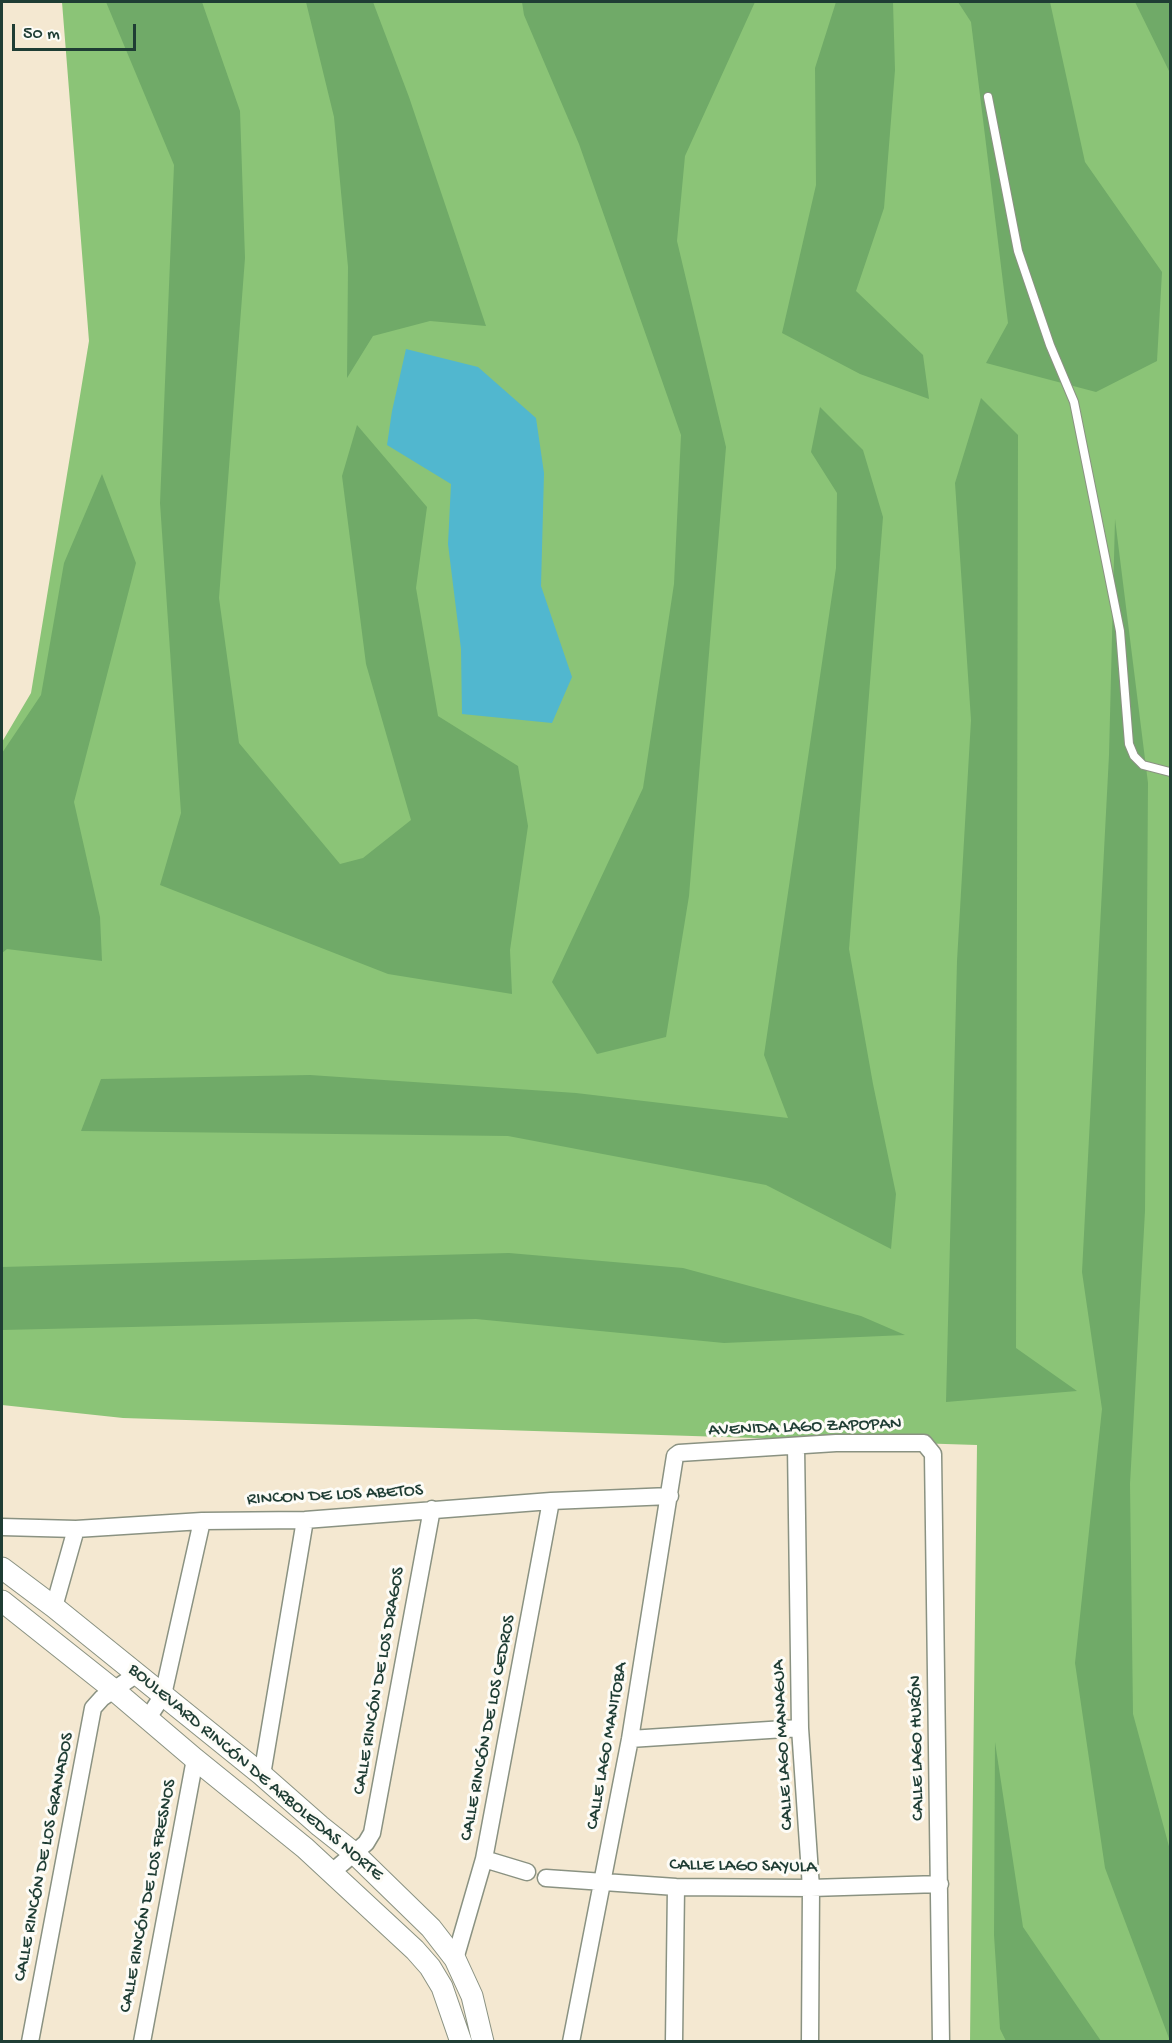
<!DOCTYPE html>
<html>
<head>
<meta charset="utf-8">
<style>
  body { margin:0 }
  #map { position:relative; width:1172px; height:2043px; overflow:hidden; background:#f4e8d1; font-family:"Gochi Hand",sans-serif }
  canvas { display:block }
  .frame { position:absolute; inset:0; border:3px solid #1f3d34; pointer-events:none }
  .scale { position:absolute; left:12px; top:24px; width:124px; height:27px; box-sizing:border-box; border:3px solid #1f3d34; border-top:0; padding-left:8px; font-size:18px; line-height:21px; white-space:nowrap; color:#1f3d34; -webkit-text-stroke:4px #fdfcf7; paint-order:stroke }
</style>
</head>
<body>
<div id="map">
<canvas width="1172" height="2043"></canvas>
<div class="frame"></div>
<div class="scale">50 m</div>
</div>
<script>
const context = document.querySelector('canvas').getContext('2d');
context.lineJoin = 'round';
function fillPath(path, color) {
  context.fillStyle = color;
  context.fill(path, 'evenodd');
}
function poly(rows) {
  const path = new Path2D();
  for (const r of rows) {
    path.moveTo(r[0], r[1]);
    for (let i = 2; i < r.length; i += 2) path.lineTo(r[i], r[i + 1]);
  }
  return path;
}
function stroke(path, color, width, dash) {
  context.strokeStyle = color;
  context.lineWidth = width;
  context.lineCap = dash ? 'butt' : 'round';
  context.setLineDash(dash || []);
  context.stroke(path);
}
function write(font, color, halo, rows, align = 'center') {
  context.font = font + ' "Gochi Hand",sans-serif';
  context.lineWidth = 6;
  context.setLineDash([]);
  context.textBaseline = 'middle';
  context.strokeStyle = halo;
  context.fillStyle = color;
  for (const [text, x, y, turn = 0] of rows) {
    context.save();
    context.translate(x, y);
    context.rotate((+turn || 0) * Math.PI / 180);
    context.textAlign = isNaN(turn) ? turn : align;
    if (halo) context.strokeText(text, 0, 0);
    context.fillText(text, 0, 0);
    context.restore();
  }
}
fillPath(poly([
  [62,2,1170,2,1170,2041,970,2041,977,1445,123,1418,2,1405,2,742,31,693,89,341]
]), '#8bc477');
fillPath(poly([
  [106,2,202,2,240,111,245,258,219,598,239,743,340,864,363,858,411,820,366,664,342,476,357,425,427,507,416,588,438,716,518,766,528,826,510,950,512,994,388,974,160,885,181,813,160,503,174,165],
  [306,2,373,2,409,97,486,326,430,321,373,336,347,378,348,267,334,117],
  [522,2,755,2,685,156,677,241,726,447,689,896,666,1037,597,1054,552,982,643,788,674,584,681,435,579,144,524,15],
  [836,2,893,2,895,70,884,208,856,291,923,355,929,399,860,374,782,333,816,185,815,68],
  [958,2,1050,2,1085,162,1162,272,1157,361,1096,392,986,363,1008,323,971,22],
  [1135,2,1170,2,1170,73],
  [981,398,1018,435,1016,1348,1077,1391,946,1402,957,961,971,720,955,483],
  [820,407,863,450,883,517,849,949,873,1084,896,1194,891,1249,766,1185,508,1136,81,1131,101,1079,310,1075,576,1093,788,1118,764,1055,836,568,837,493,811,452],
  [102,474,136,563,74,802,100,917,102,961,7,949,2,953,2,753,41,695,64,563],
  [1115,519,1148,783,1145,1211,1130,1484,1133,1714,1170,1850,1170,2041,1105,1868,1075,1663,1102,1409,1082,1272,1109,755],
  [509,1253,683,1268,861,1316,905,1335,724,1343,476,1319,2,1330,2,1267],
  [995,1742,1023,1927,1101,2041,1006,2041,1000,2029,994,1935]
]), '#70aa68');
fillPath(poly([
  [406,349,478,367,536,418,544,473,541,586,572,677,552,723,462,714,461,649,448,544,451,484,387,445,392,411]
]), '#51b7cf');
const service = poly([
  [988,97,1018,251,1050,345,1074,402,1120,631,1129,744,1134,756,1143,765,1170,772]
]);
const minor = poly([
  [796,1446,800,1728,811,1888,810,2042],
  [2,1527,76,1529,202,1521,305,1520,551,1501,670,1496],
  [54,1607,76,1529],
  [148,1718,163,1695,202,1521],
  [630,1739,800,1728],
  [262,1775,305,1520],
  [484,1859,527,1872],
  [332,1872,366,1843,372,1833,432,1509],
  [546,1878,676,1887,811,1888,940,1884],
  [455,1959,484,1859,551,1501],
  [30,2042,93,1708,102,1698,137,1674],
  [142,2042,195,1759],
  [571,2042,630,1739,675,1456,679,1453,836,1443,924,1443,933,1454,941,2042],
  [674,2042,676,1887]
]);
const tertiary = poly([
  [2,1568,54,1607,262,1775,320,1826,354,1853,431,1928,455,1959,472,1996,483,2042],
  [2,1601,114,1690,195,1759,305,1848,415,1950,430,1967,442,1987,461,2042]
]);
stroke(service, '#8a9282', 10);
stroke(minor, '#8a9282', 19);
stroke(tertiary, '#8a9282', 23);
stroke(service, '#fff', 8);
stroke(minor, '#fff', 16);
stroke(tertiary, '#fff', 21);
write('18px', '#1f3d34', '#fdfcf7', [
  ["AVENIDA LAGO ZAPOPAN",805,1428,-2],
  ["RINCON DE LOS ABETOS",335,1496,-3],
  ["CALLE RINCÓN DE LOS DRAGOS",380,1681,-80],
  ["CALLE RINCÓN DE LOS CEDROS",489,1728,-79],
  ["CALLE LAGO MANAGUA",784,1745,-93],
  ["CALLE LAGO MANITOBA",608,1746,-80],
  ["CALLE LAGO HURÓN",918,1748,-91],
  ["BOULEVARD RINCÓN DE ARBOLEDAS NORTE",255,1773,40],
  ["CALLE RINCÓN DE LOS GRANADOS",45,1857,-79],
  ["CALLE LAGO SAYULA",743,1867,1],
  ["CALLE RINCÓN DE LOS FRESNOS",149,1896,-79]
]);
</script>
</body>
</html>
